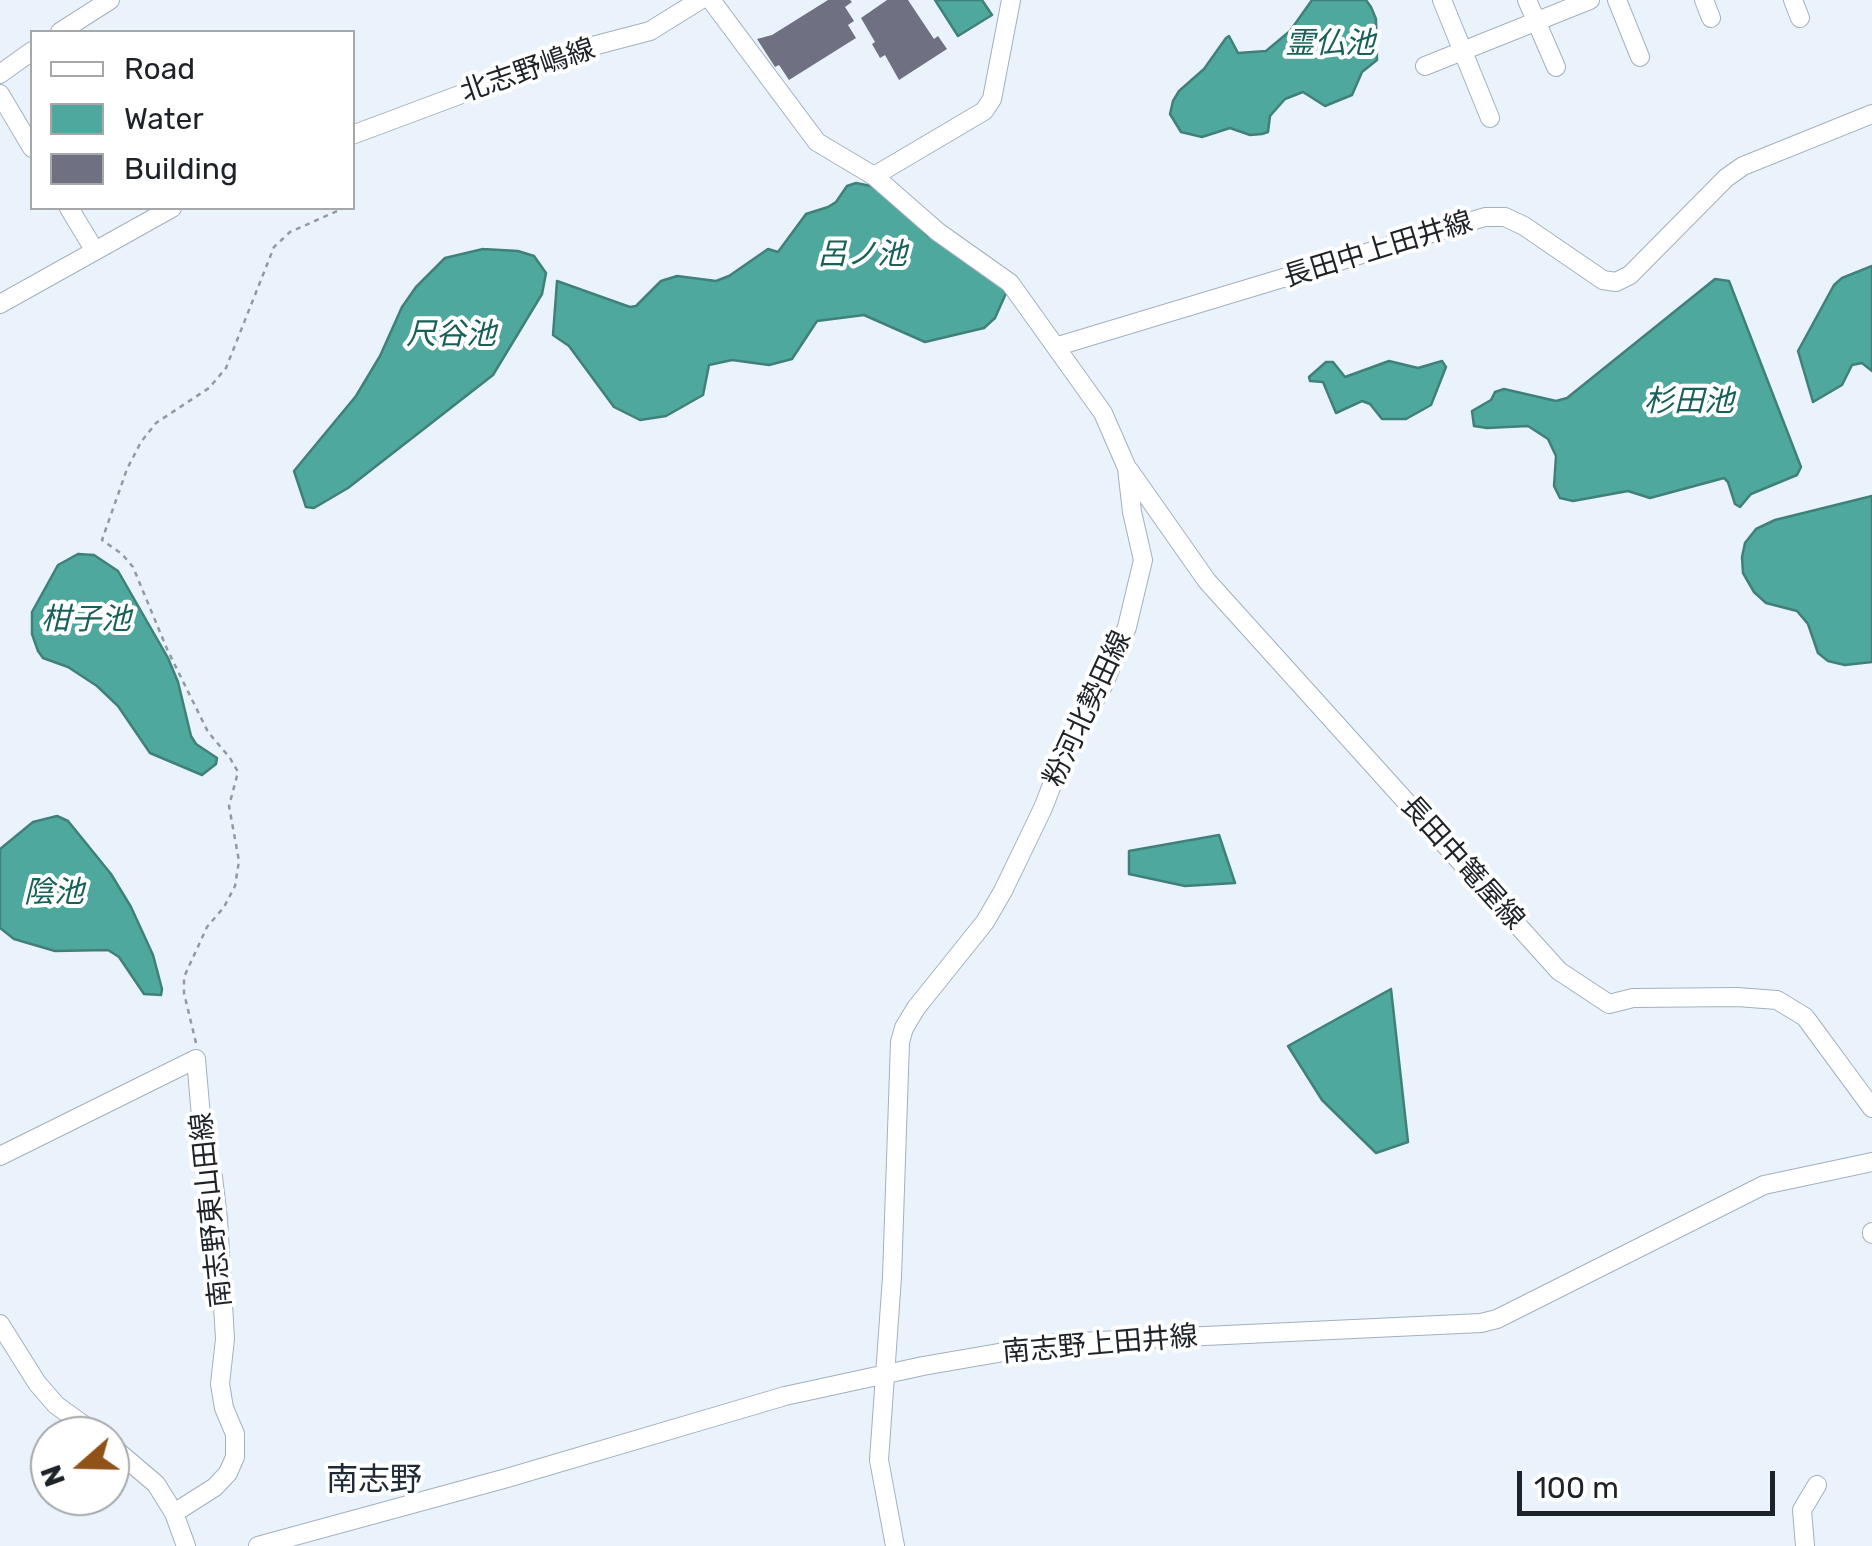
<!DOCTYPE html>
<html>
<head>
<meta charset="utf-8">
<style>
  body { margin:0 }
  #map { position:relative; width:1872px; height:1546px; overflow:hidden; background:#eaf3fc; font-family:Rubik,sans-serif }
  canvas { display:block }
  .legend { position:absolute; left:30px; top:30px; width:325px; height:180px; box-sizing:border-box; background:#fff; border:2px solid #a5a7a9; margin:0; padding:12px 18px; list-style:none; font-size:30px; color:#1e2329 }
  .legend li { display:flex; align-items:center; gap:20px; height:50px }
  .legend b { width:50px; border:2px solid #a5a7a9 }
  .north { position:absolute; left:30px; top:1416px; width:100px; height:100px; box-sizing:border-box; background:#fff; border:2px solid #a5a7a9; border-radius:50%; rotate:250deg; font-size:28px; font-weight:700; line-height:40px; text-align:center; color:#1e2329 }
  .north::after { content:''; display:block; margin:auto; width:35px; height:45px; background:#915219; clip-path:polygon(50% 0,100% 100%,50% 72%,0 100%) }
  .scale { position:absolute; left:1517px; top:1471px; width:258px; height:45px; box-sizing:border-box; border:5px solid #1e2329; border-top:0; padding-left:12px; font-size:30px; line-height:35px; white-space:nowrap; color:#1e2329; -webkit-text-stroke:8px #fff; paint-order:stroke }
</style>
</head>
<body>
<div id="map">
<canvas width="1872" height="1546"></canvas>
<ul class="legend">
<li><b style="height:12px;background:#fff"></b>Road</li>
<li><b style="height:28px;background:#4fa89d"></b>Water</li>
<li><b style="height:28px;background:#6f7081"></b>Building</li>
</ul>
<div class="north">N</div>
<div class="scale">100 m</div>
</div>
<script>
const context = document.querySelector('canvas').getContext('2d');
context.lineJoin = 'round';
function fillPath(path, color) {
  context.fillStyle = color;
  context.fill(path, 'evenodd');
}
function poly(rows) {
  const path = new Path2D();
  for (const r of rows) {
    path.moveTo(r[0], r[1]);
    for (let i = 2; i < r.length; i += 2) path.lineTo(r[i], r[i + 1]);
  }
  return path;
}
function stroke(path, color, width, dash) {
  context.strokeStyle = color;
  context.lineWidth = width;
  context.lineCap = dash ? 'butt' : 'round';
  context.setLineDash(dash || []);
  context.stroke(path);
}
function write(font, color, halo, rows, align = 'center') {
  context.font = font + ' Rubik,"Noto Sans JP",sans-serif';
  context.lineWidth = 8;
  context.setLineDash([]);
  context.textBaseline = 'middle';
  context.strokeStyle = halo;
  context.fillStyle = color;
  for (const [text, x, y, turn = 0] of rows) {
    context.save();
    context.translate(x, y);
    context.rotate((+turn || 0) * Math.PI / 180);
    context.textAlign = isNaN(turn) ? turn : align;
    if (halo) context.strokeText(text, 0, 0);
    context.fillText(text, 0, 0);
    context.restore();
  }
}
const water = poly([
  [935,0,982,0,992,15,958,36,935,0],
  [1312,0,1366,0,1371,7,1376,19,1377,60,1362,72,1352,95,1325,106,1303,92,1285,99,1270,116,1268,132,1262,134,1250,135,1230,128,1202,137,1181,132,1170,114,1173,101,1179,91,1204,69,1226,38,1229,36,1238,53,1266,51,1290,31,1312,0],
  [856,183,876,187,908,214,926,234,1007,291,995,318,984,328,925,342,864,315,817,321,792,359,769,365,732,360,709,365,703,395,666,416,640,420,614,407,569,346,553,335,557,281,630,307,636,306,661,281,677,276,716,281,729,276,768,249,778,252,806,214,828,207,836,202,847,186,856,183],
  [483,249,518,251,534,256,546,273,542,294,493,375,348,488,314,508,306,507,294,471,356,396,380,356,402,307,416,287,445,258,483,249],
  [1872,266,1872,371,1862,363,1852,365,1842,385,1813,402,1798,351,1834,285,1842,278,1872,266],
  [1715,279,1729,281,1801,467,1797,475,1751,494,1740,507,1735,504,1728,482,1724,478,1650,498,1628,491,1573,501,1560,498,1554,486,1556,456,1548,439,1528,426,1487,428,1474,426,1472,411,1491,400,1495,392,1504,389,1556,401,1567,398,1715,279],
  [1389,361,1418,368,1442,361,1446,367,1431,405,1406,419,1382,419,1370,404,1362,401,1336,413,1323,382,1310,381,1309,377,1326,362,1333,362,1345,377,1389,361],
  [1872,496,1872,662,1845,665,1828,661,1818,653,1808,624,1797,611,1766,603,1754,592,1743,573,1742,557,1745,543,1756,529,1775,520,1872,496],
  [78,554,94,555,118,571,168,658,178,682,191,736,196,744,217,758,216,764,202,775,150,753,118,706,97,686,68,667,43,658,38,651,32,634,32,612,58,565,78,554],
  [57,816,68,821,111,874,131,907,153,955,162,989,161,995,144,994,119,957,108,950,55,951,14,939,0,928,0,849,33,822,57,816],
  [1219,835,1235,883,1185,886,1129,874,1129,851,1219,835],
  [1391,989,1408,1142,1376,1153,1322,1100,1288,1046,1391,989]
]);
fillPath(water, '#4fa89d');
stroke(water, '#40807a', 2.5);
fillPath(poly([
  [828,0,850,0,852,2,845,7,854,21,848,25,856,38,789,80,779,65,775,67,757,39,772,35],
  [887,0,908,0,934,39,938,36,947,49,899,80,885,55,880,58,872,44,875,42,861,18]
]), '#6f7081');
const minor = poly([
  [711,0,817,142,874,176,938,232,1010,283,1103,413,1127,468,1132,512,1143,560,1127,627,1104,684,1064,754,1043,808,1003,891,985,922,916,1008,904,1028,900,1042,892,1277,879,1460,895,1546],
  [1442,0,1490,118],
  [1527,0,1556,67],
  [1617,0,1640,57],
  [1704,0,1711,18],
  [1793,0,1800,18],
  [60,32,110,0],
  [1425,66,1590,0],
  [0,74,32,51],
  [0,94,32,148],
  [352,135,585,48,650,31,700,0],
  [874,176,984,111,992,99,1011,0],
  [69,208,95,251],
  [0,304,172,208],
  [1058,346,1485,217,1505,217,1524,226,1603,280,1616,282,1630,275,1726,178,1743,166,1872,114],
  [1129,470,1207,581,1559,971,1609,1004,1633,998,1737,997,1777,1000,1805,1017,1872,1108],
  [0,1156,196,1059,204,1151,213,1177,218,1219,225,1339,220,1384,224,1408,235,1434,235,1457,228,1473,215,1487,174,1513,186,1546],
  [1872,1232,1872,1234],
  [0,1324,37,1383,56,1405,99,1436],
  [110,1445,156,1484,174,1513],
  [258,1546,507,1478,785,1396,923,1366,1056,1343,1481,1323,1497,1319,1764,1185,1872,1162],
  [1805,1546,1802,1510,1817,1485]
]);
stroke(minor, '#a3b0bf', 20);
stroke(poly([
  [352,195,352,200],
  [196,1043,184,993,184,977,207,927,224,907,235,886,239,861,229,806,238,772,230,758,208,732,167,649,133,567,122,554,102,540,127,469,141,442,156,423,209,388,226,368,274,247,290,232,344,208]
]), '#9299a1', 2.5, [5, 5]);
stroke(minor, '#fff', 18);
write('28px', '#1e2329', '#fff', [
  ["北志野嶋線",528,71,-19],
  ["長田中上田井線",1378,250,-17],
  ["粉河北勢田線",1088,709,-65],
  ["長田中篭屋線",1462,863,48],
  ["南志野東山田線",212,1210,-96],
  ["南志野上田井線",1100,1345,-5]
]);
write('italic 30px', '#186159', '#fff', [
  ["霊仏池",1330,44],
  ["呂ノ池",862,255],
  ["尺谷池",451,335],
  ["杉田池",1689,402],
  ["柑子池",86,620],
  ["陰池",54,893]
]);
write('32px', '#202b37', '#fff', [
  ["南志野",374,1481]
]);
</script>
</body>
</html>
